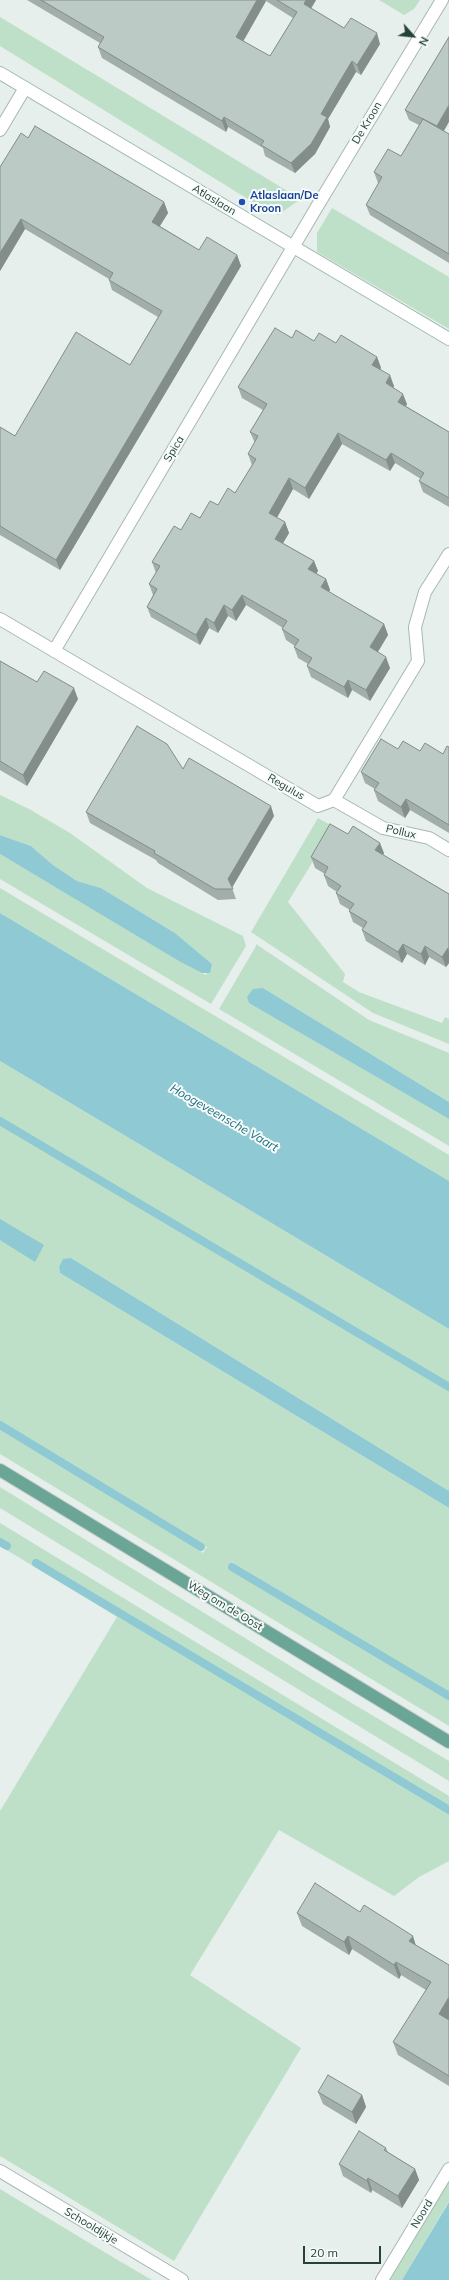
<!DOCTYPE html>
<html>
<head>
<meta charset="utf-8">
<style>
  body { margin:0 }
  #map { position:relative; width:449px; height:2280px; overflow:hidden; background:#e6efeb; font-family:Mulish,sans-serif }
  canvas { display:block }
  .north { position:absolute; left:393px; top:16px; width:40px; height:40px; -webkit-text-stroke:3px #f7fbf9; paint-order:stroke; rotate:117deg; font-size:11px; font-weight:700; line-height:16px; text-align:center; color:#24423a }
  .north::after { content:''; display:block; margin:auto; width:14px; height:18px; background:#24423a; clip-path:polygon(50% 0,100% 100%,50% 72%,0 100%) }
  .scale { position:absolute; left:303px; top:2246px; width:78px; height:18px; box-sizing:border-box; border:2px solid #24423a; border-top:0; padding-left:5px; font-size:12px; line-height:14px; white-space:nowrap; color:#24423a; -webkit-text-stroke:3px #f7fbf9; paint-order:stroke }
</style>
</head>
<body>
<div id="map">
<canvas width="449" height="2280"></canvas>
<div class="north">N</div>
<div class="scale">20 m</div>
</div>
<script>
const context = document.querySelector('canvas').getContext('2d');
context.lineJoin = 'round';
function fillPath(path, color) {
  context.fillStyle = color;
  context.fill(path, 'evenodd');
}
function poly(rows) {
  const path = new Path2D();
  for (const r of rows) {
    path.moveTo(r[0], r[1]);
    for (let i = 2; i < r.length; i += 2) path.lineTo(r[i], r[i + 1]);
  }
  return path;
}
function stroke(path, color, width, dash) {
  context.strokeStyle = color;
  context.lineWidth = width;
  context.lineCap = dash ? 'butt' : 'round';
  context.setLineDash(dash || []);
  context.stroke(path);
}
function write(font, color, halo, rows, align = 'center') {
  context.font = font + ' Mulish,sans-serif';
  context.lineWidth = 4;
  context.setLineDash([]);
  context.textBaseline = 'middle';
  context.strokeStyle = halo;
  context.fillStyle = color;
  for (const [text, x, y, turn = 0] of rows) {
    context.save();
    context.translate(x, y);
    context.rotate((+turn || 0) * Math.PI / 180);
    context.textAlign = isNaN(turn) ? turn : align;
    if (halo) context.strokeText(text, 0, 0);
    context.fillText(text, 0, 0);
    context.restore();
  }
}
fillPath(poly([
  [379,0,420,0,414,9,404,15],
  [0,17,299,198,298,201,278,215,264,209,0,46],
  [332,208,449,277,449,329,317,252,317,233],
  [0,795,29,809,70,833,147,888,243,936,246,946,211,1004,0,879,0,854,202,973,206,975,212,964,175,933,101,888,77,881,53,865,31,846,0,835],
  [318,818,334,827,288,902,345,974,343,982,359,992,442,1023,445,1017,449,1019,449,1044,373,1013,251,932],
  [0,888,449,1155,449,1181,0,913],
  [256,944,369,1020,449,1053,449,1102,263,988,247,997,250,1003,449,1119,449,1146,219,1009,256,946],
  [0,1061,449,1329,449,1491,71,1258,59,1267,60,1273,449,1508,449,1693,232,1562,228,1568,449,1700,449,1726,0,1454,0,1428,203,1553,207,1547,0,1421],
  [0,1487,313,1680,449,1761,449,1781,0,1508],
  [0,1523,449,1796,449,1861,419,1877,394,1896,279,1830,190,1975,301,2048,174,2261,0,2156,0,1811,117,1617,0,1546],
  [449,2181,449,2201,402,2280,390,2280],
  [0,2189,106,2253,152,2280,0,2280]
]), '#bfe0c8');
fillPath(poly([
  [0,835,31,846,53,865,77,881,101,888,175,933,212,964,210,973,202,973,179,961,0,854],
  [0,913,449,1181,449,1329,0,1061],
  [263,988,449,1102,449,1119,249,1003,247,997,253,989],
  [0,1219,44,1245,35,1262,0,1240],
  [71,1258,449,1491,449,1508,60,1273,59,1267,63,1259],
  [449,2202,449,2280,402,2280]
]), '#8ec9d4');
stroke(poly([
  [0,1121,449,1387],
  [0,1425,201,1547],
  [0,1542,7,1546],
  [36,1563,449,1810],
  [232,1567,449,1696]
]), '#8ec9d4', 8);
const street = poly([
  [0,130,25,88],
  [0,619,318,806,334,800,418,661,415,627,425,592,449,554],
  [54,651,318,205,442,0],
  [334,800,383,828,429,838,449,850],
  [0,2171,182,2280],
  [382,2280,449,2169]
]);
const secondary = poly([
  [0,73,449,339]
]);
const primary = poly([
  [0,1470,449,1742]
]);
stroke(street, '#a8b8b2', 14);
stroke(secondary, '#a4bbb3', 14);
stroke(primary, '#c2cac8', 14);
stroke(street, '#fff', 12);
stroke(secondary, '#fff', 12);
stroke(primary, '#6aa596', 12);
fillPath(poly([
  [27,0,316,0,311,8,344,28,380,44,361,75,356,72,344,92,328,119,330,127,315,154,295,173,265,156,263,148,228,127,226,132,102,58,98,47,100,43],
  [266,1,293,18,270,56,243,41],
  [449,37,444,131,449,134,449,263,370,215,366,205,379,183,378,183,374,172,401,156,419,125,409,120,405,110],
  [28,138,164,202,168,213,160,226,199,250,237,255,241,266,60,570,0,535,0,427,15,436,130,365,158,317,112,290,109,280,109,279,25,229,0,271,0,167],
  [292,338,336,343,377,357,381,368,380,369,394,386,393,388,407,404,406,406,449,432,449,507,423,492,419,481,421,479,395,463,390,471,342,444,309,499,293,489,277,518,285,522,289,533,283,543,314,561,318,571,316,573,326,579,330,590,329,592,384,624,388,635,378,652,390,668,370,701,352,690,348,698,311,677,307,666,308,664,298,658,294,647,295,646,286,640,282,629,283,628,246,605,236,621,228,616,218,633,209,628,200,645,151,617,147,607,153,595,149,584,156,573,152,562,181,530,235,493,252,465,248,454,255,443,250,432,263,410,242,398,238,387],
  [0,661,37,682,78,699,27,786,0,770],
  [449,747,449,833,410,810,405,818,378,801,374,790,375,789,365,783,361,772,398,749,443,754],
  [183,769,274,816,232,888,236,899,218,900,158,863,156,860,90,823,86,812],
  [348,834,384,853,383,855,449,894,449,963,446,967,429,957,425,965,407,954,402,963,366,941,362,930,363,928,353,922,349,911,350,910,340,904,336,893,337,892,328,886,324,875,325,874,315,868,311,857],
  [360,1912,449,1965,449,2019,448,2020,449,2020,449,2086,398,2055,393,2042,426,1990,401,1975,399,1979,352,1949,349,1955,302,1926,297,1913],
  [318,2092,362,2095,366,2107,356,2124,323,2104],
  [386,2148,388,2152,415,2169,419,2180,402,2208,372,2190,371,2193,343,2176,339,2164]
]), '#a1aea9');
fillPath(poly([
  [257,0,265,0,266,1,240,47,236,37],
  [306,0,316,0,308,14,304,4],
  [377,33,380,44,361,75,357,65],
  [352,61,356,72,328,119,330,127,315,154,295,173,291,163],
  [449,105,449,122,441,136,437,126],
  [224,117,228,127,226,132,222,121],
  [164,202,168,213,156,232,152,222],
  [21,219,25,229,0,271,0,253],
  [237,255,241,266,60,570,56,560],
  [377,357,381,368,376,376,372,365],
  [390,375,394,386,389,394,386,383],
  [403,394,407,404,402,412,398,402],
  [338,433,342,444,309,499,305,488],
  [391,453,395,463,390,471,386,460],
  [289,478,293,489,273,524,269,513],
  [285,522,289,533,279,550,275,539],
  [314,561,318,571,312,580,308,569],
  [326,579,330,590,325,598,321,587],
  [242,595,246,605,236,621,232,610],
  [224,605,228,616,218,633,214,623],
  [206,618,209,628,200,645,196,635],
  [384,624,388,635,374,658,370,647],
  [386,657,390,668,370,701,366,690],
  [348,680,352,690,348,698,344,687],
  [74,688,78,699,27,786,23,775],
  [406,799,410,810,405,818,401,807],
  [271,806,274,816,231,889,228,879],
  [380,843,384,853,379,861,375,850],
  [403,944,407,954,402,963,398,952],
  [425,946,429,957,425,965,421,954],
  [448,948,449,952,449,963,446,967,442,957],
  [348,1936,352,1949,349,1955,344,1942],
  [413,1936,417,1949,409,1941],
  [396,1962,401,1975,399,1979,394,1965],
  [449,1997,449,2019,444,2027,439,2014],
  [362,2095,366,2107,356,2124,352,2112],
  [415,2169,419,2180,402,2208,398,2196],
  [368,2178,372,2190,371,2193,367,2181]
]), '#838d89');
const building = poly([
  [41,0,257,0,236,37,270,56,297,12,277,0,306,0,304,4,344,28,351,18,377,33,357,65,352,61,340,81,321,114,327,117,311,144,291,163,261,145,264,141,224,117,222,121,98,47,104,37,41,0],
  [449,37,449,105,437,126,405,110,449,37],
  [423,119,449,134,449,254,366,205,382,177,374,172,388,149,401,156,423,119],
  [35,126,164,202,152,222,199,250,207,237,237,255,56,560,0,526,0,427,15,436,76,332,130,365,162,311,109,280,113,273,21,219,0,253,0,167,21,133,28,138,35,126],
  [275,328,292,338,296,330,314,341,319,333,336,343,341,335,377,357,372,365,390,375,386,383,403,394,398,402,449,432,449,498,419,481,424,473,391,453,386,460,338,433,305,488,289,478,269,513,285,522,275,539,314,561,308,569,326,579,321,587,384,624,370,647,386,657,366,690,348,680,344,687,307,666,312,658,294,647,299,640,282,629,287,621,242,595,232,610,224,605,214,623,206,618,196,635,147,607,157,589,149,584,160,566,152,562,174,526,181,530,191,513,200,518,210,501,218,505,228,488,235,493,256,459,248,454,258,436,250,432,267,404,238,387,275,328],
  [0,661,37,682,44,671,74,688,23,775,0,761,0,661],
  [137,726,167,744,183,769,189,758,271,806,228,879,233,889,215,889,154,853,155,851,86,812,137,726],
  [381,739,398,749,403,741,420,751,425,743,443,754,447,746,449,747,449,825,406,799,401,807,374,790,379,783,361,772,381,739],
  [330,824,348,834,353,826,380,843,375,850,449,894,449,949,448,948,442,957,425,946,421,954,403,944,398,952,362,930,367,922,349,911,354,904,336,893,341,886,324,875,328,867,311,857,330,824],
  [315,1883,360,1912,364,1905,413,1936,409,1941,449,1965,449,1997,439,2014,449,2020,449,2076,393,2042,431,1982,396,1962,394,1965,348,1936,344,1942,297,1913,315,1883],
  [328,2075,362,2095,352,2112,318,2092,328,2075],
  [359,2131,386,2148,384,2150,415,2169,398,2196,368,2178,367,2181,339,2164,359,2131]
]);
fillPath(building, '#bbcac4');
stroke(building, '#838d89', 1);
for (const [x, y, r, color] of [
  [242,202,4,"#1a4fb4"]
]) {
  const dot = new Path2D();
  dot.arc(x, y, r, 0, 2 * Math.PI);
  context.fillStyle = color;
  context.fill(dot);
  stroke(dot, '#f7fbf9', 1.5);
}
write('11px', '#24423a', '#f7fbf9', [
  ["De Kroon",367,123,-59],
  ["Atlaslaan",214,200,31],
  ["Spica",174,449,-59],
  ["Regulus",286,787,30],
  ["Pollux",401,832,13],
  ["Weg om de Oost",225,1606,31],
  ["Noord",422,2214,-59],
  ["Schooldijkje",91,2226,31]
]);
write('bold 11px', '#164399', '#f7fbf9', [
  ["Atlaslaan/De",250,196],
  ["Kroon",250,209]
], 'left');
write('italic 12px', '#1c6f80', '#f7fbf9', [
  ["Hoogeveensche Vaart",224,1118,30]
]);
</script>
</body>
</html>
